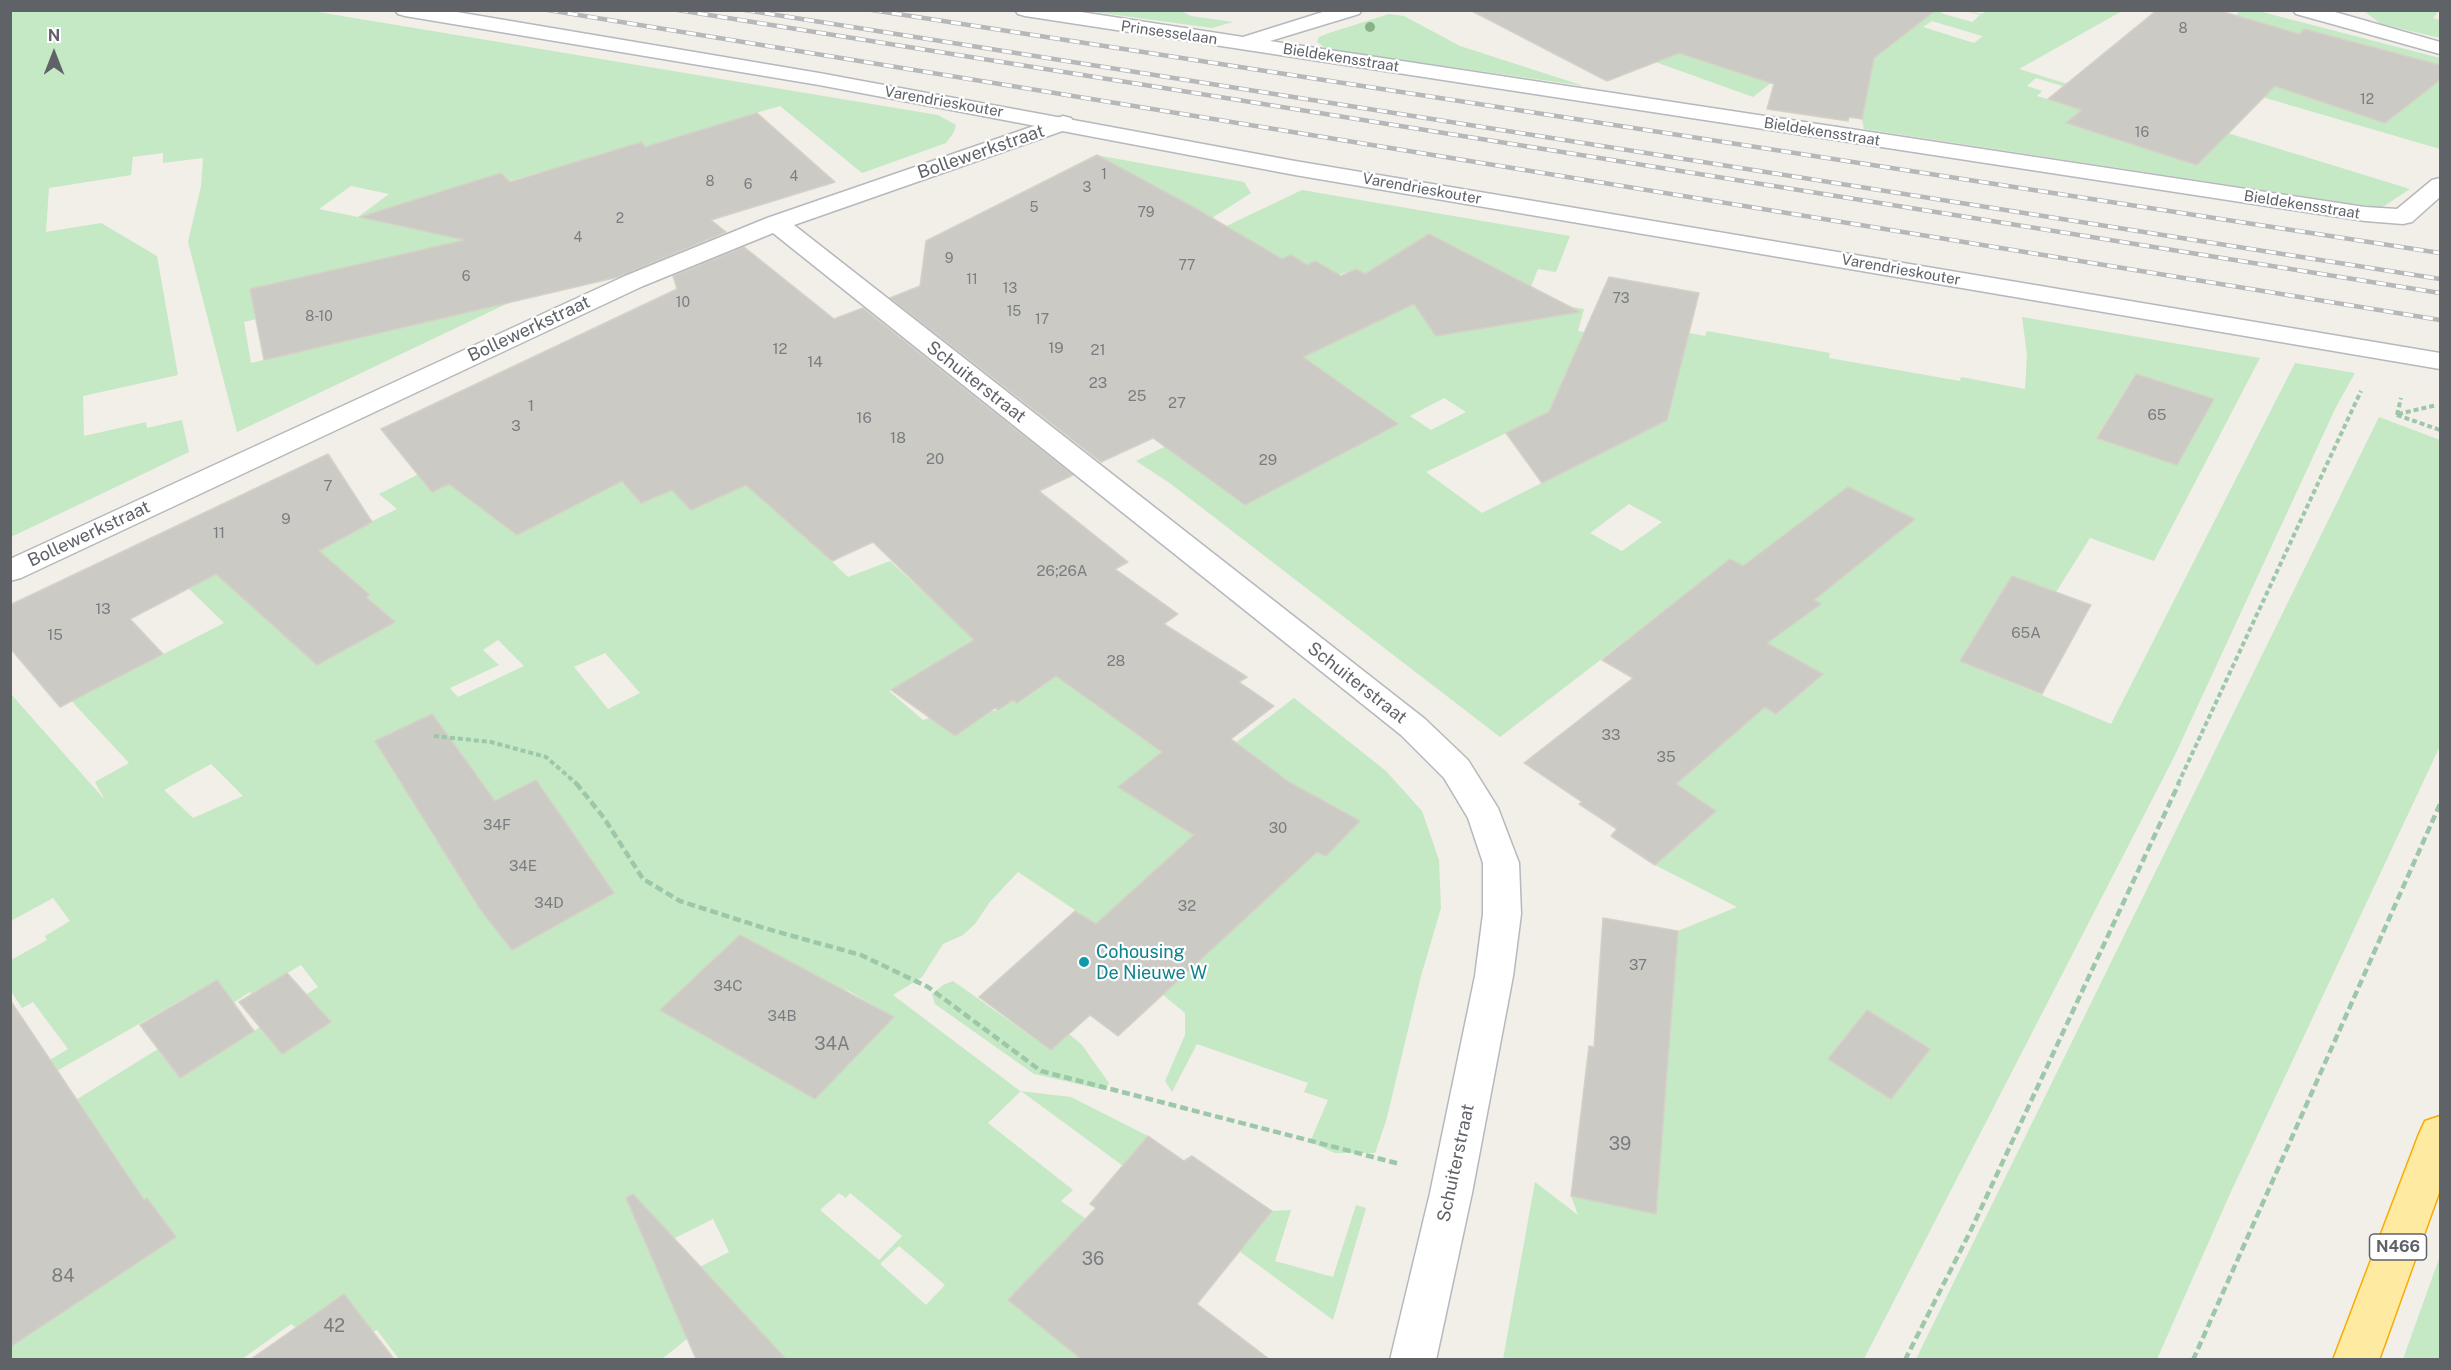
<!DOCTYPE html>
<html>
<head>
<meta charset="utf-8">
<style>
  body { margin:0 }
  #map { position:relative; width:2451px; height:1370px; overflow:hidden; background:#f1efe8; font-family:"Public Sans",sans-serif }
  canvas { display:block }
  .frame { position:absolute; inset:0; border:12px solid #5f6368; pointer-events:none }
  .north { position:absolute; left:24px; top:24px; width:60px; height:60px; -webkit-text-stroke:4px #fff; paint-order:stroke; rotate:0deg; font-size:16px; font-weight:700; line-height:24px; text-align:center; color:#5f6368 }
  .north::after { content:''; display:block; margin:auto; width:21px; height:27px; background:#5f6368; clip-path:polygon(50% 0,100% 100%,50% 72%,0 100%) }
</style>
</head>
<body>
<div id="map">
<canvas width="2451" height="1370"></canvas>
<div class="frame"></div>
<div class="north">N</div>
</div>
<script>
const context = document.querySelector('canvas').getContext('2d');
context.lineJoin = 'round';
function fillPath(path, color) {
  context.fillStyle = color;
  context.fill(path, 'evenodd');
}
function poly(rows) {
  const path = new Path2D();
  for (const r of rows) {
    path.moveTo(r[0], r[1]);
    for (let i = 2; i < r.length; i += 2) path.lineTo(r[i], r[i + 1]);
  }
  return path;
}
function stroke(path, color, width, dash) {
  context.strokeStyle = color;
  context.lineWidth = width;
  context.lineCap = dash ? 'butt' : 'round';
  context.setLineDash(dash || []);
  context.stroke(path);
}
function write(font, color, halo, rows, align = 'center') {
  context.font = font + ' "Public Sans",sans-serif';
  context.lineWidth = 4.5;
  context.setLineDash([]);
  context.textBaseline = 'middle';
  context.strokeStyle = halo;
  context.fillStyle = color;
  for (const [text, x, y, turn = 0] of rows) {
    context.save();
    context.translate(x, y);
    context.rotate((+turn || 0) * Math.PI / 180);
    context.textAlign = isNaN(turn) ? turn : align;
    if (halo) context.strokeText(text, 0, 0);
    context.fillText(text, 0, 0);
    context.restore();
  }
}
fillPath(poly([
  [1798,10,1943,10,1941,13,1972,22,1980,15,1966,11,1982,14,1988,10,2122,11,2019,69,2410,189,2381,208,1864,129,1862,119,1866,97,1846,95,1789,69,1753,97,1622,50],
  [1932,21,1982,36,1983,36,1974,43,1923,27],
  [2036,78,2079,91,2062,103,2037,96,2042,91,2027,86],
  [2089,104,2197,165,2067,124],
  [11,11,312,11,938,115,956,125,954,132,946,143,862,173,780,106,749,115,562,193,541,172,509,181,559,279,237,432,188,242,201,186,203,158,163,163,163,153,133,157,131,175,49,188,46,232,101,223,157,256,178,375,83,396,84,436,146,422,147,428,182,420,189,452,11,537],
  [351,186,389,194,358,217,319,209],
  [279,282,282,294,374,334,251,363,244,322,256,319,250,289],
  [1087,11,1181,11,1191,16,1233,22,1212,28],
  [2240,11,2258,11,2440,58,2440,65,2379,49,2367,64,2436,83,2440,78,2440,149,2221,85,2214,37],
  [2364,11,2439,11,2433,18,2440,20,2440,38,2381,24],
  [1389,14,1404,16,1460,46,1584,86,1327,49,1317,42,1319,37,1329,33],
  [1096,155,1244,182,1251,193,1212,218],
  [1302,190,1570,236,1556,272,1538,269,1526,299,1584,309,1578,331,1606,336,1612,318,1705,336,1707,331,1830,353,1829,358,1960,381,1961,377,2025,389,2027,355,2022,317,2260,358,2154,561,2090,538,2056,592,2012,576,1960,661,2111,724,2295,363,2355,373,2336,407,2174,757,1864,1359,1503,1359,1535,1182,1578,1215,1571,1196,1656,1213,1678,931,1737,907,1655,865,1716,811,1663,776,1707,748,1714,751,1765,707,1777,714,1822,674,1772,645,1766,650,1663,612,1500,737,1171,484,1136,461,1188,435,1216,231],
  [1291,255,1307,265,1338,275,1356,269,1370,277,1273,278],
  [2135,374,2214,399,2177,465,2096,438],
  [1444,398,1466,412,1431,430,1410,416],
  [1570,402,1627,440,1482,513,1426,472],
  [1318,437,1342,454,1245,505,1193,467],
  [1629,504,1662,522,1622,551,1590,533],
  [1777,579,1821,604,1800,619],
  [1867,1010,1930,1049,1891,1098,1828,1059],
  [716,330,689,379,693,384,684,388,690,394,703,392,744,374,772,400,813,383,828,394,637,474,647,485,632,492,641,503,658,495,654,490,746,451,768,476,832,448,876,488,923,467,935,478,806,537,848,577,890,561,940,607,951,602,990,630,889,691,923,720,930,718,955,736,990,711,998,710,1013,700,1018,703,1056,676,1097,706,1108,698,1136,717,1144,712,1182,738,1119,786,1133,796,1147,785,1152,788,1173,771,1187,780,1294,698,1386,771,1422,811,1439,860,1441,908,1421,976,1386,1121,1375,1153,1335,1153,1310,1142,1328,1100,1304,1092,1308,1083,1197,1044,1172,1092,1165,1081,1185,1035,1185,1013,1162,994,1316,852,1326,856,1360,821,1304,790,1302,792,1268,771,1096,924,1018,872,989,903,975,924,963,935,943,944,922,977,893,995,1020,1091,1071,1097,1148,1136,1128,1160,1246,1243,1272,1211,1291,1210,1275,1261,1333,1277,1356,1205,1366,1208,1333,1320,1021,1091,988,1123,1073,1190,1061,1201,1086,1219,1008,1300,1081,1359,758,1359,773,1346,733,1302,662,1359,399,1359,377,1330,373,1332,344,1294,296,1328,291,1324,242,1359,11,1359,11,1316,24,1338,175,1236,147,1198,113,1220,100,1200,131,1180,103,1138,72,1158,70,1152,11,1189,11,1140,158,1049,180,1078,273,1019,250,992,233,1003,216,980,11,1097,11,1083,68,1049,33,1002,22,1008,11,991,11,960,47,940,45,936,70,921,53,898,11,921,10,693,105,800,95,782,129,763,26,652,50,640,95,689,224,623,179,579,217,561,228,570,275,547,278,549,308,534,324,549,347,536,346,534,397,509,379,494,429,469,517,535,542,522,529,511,557,496,522,470,565,446,578,455,640,423,596,377,555,347,588,331,610,349,637,338,655,354],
  [702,392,717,405,673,424,659,411],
  [807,476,832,499,786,520,761,497],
  [695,484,711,500,691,509,676,493],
  [331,562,370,594,366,597,391,619,369,631,372,634,317,664,249,603],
  [498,640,524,666,458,697,450,688,499,665,483,650],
  [605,653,640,693,608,709,574,667],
  [211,764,243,796,193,818,164,790],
  [588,858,614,893,512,950,484,913],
  [301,965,318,987,277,1012,260,989],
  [847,990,894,1017,815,1098,771,1071],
  [839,1193,846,1198,850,1193,902,1236,879,1260,820,1210],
  [713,1219,729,1252,664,1285,649,1251],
  [899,1246,945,1285,926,1305,880,1264],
  [2379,417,2440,440,2440,746,2229,1196,2157,1359,1916,1359],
  [953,981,1051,1050,1069,1034,1082,1045,1109,1083,1105,1090,1034,1074,935,1004,932,994,943,985],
  [2440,1256,2440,1359,2403,1359]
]), '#c5e8c5');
const building = poly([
  [1470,10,1936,10,1874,58,1862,119,1849,117,1848,121,1767,109,1774,84,1679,53,1607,81,1470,10],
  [2157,10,2217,10,2299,34,2304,29,2440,65,2440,80,2385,123,2275,86,2197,165,2066,123,2082,110,2048,99,2157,10],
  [757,113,835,182,711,220,726,232,618,277,264,360,250,289,465,240,360,217,501,173,510,182,642,142,645,147,757,113],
  [1097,155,1195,208,1282,259,1291,255,1307,265,1315,261,1341,276,1356,269,1365,274,1429,234,1580,312,1436,336,1414,304,1303,357,1398,424,1245,505,1153,438,1101,462,890,298,920,286,926,241,1097,155],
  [744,247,834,319,863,308,1073,475,1039,491,1128,562,1115,569,1178,614,1164,624,1247,677,1239,682,1274,706,1231,739,1289,782,1360,821,1326,856,1317,852,1118,1036,1090,1015,1051,1050,979,997,1075,911,1096,924,1194,835,1118,787,1162,752,1056,676,1017,703,1013,700,998,710,995,708,955,736,891,690,974,640,873,542,832,561,746,485,691,510,672,490,641,503,622,481,517,535,449,484,432,492,381,429,677,289,673,276,744,247],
  [1609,277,1699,293,1667,420,1542,483,1506,433,1549,412,1609,277],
  [2136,374,2214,399,2177,465,2097,438,2136,374],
  [328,454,372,522,319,551,370,595,366,597,395,622,317,665,216,574,130,619,163,654,60,707,10,648,10,605,328,454],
  [1848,487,1915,519,1814,600,1821,604,1767,643,1823,674,1776,714,1765,707,1676,784,1716,811,1655,865,1611,836,1617,829,1579,804,1582,802,1524,763,1633,678,1602,660,1730,559,1743,566,1848,487],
  [2012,576,2091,605,2042,694,1960,661,2012,576],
  [432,714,495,801,536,780,614,893,512,950,480,909,375,741,432,714],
  [1603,918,1678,931,1656,1214,1571,1196,1589,1046,1594,1047,1603,918],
  [740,935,894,1017,815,1099,660,1010,740,935],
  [287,973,331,1022,282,1054,239,1002,287,973],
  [217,980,254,1031,180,1078,140,1025,217,980],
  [10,1000,144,1200,147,1198,176,1237,10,1347,10,1000],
  [1867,1010,1930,1049,1891,1099,1828,1059,1867,1010],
  [1148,1136,1184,1161,1192,1156,1272,1211,1197,1304,1269,1359,1081,1359,1008,1300,1096,1208,1090,1204,1148,1136],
  [633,1194,786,1359,696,1359,626,1198,633,1194],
  [344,1294,394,1359,251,1359,344,1294]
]);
fillPath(building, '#cccac5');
stroke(building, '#d6d1c6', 1.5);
const minor = poly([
  [1015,10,1068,10,1243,37,1329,10,1362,10,1359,14,1270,41,2365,207,2397,209,2432,180,2440,178,2440,197,2412,222,2403,224,2365,221,1025,16,1018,14,1015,10],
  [2293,10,2328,10,2440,42,2440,54,2296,14,2293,10],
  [1063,116,1071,118,1074,123,1071,128,794,225,1425,719,1468,760,1498,808,1519,863,1521,914,1513,976,1472,1193,1436,1360,1390,1360,1430,1193,1475,976,1483,914,1483,863,1468,818,1444,778,1401,735,773,233,643,286,21,578,10,581,10,559,625,276,767,218,1063,116]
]);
const tertiary = poly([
  [395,10,445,10,819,73,1295,161,2440,353,2440,369,1295,175,819,85,405,16,398,14,395,10]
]);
const trunk = poly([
  [2440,1116,2440,1190,2379,1360,2333,1360,2419,1134,2425,1121,2440,1116]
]);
stroke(minor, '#b5b8bc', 3);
stroke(tertiary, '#b5b8bc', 3);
stroke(trunk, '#f9ab00', 3);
stroke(poly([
  [2398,414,2437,405],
  [2397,415,2440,430],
  [2397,415,2401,398],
  [434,736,491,742,546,757,577,784],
  [2178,784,2361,391]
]), '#9cc7a9', 4, [5, 3]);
stroke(poly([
  [576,783,604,818,643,879,680,901,764,928,861,955,928,987,1041,1071,1400,1164],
  [1905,1360,1971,1230,2179,783],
  [2193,1360,2440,804]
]), '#9cc7a9', 4.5, [8, 4]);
fillPath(minor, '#fff');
fillPath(tertiary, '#fff');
fillPath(trunk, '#feeaa1');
const rail = poly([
  [548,10,2440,320],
  [678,10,2440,293],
  [745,10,2440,279],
  [872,10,2440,253]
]);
stroke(rail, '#b6b7b8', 4.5);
stroke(rail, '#fff', 3, [10]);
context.fillStyle = '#89b387';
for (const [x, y] of [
  [1370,27]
]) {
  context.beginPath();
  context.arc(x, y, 5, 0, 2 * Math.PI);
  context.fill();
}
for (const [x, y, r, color] of [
  [1084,962,6,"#0f9aa8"]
]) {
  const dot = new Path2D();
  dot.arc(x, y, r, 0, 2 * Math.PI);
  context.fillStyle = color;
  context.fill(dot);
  stroke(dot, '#fff', 2);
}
write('14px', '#7a7d7f', null, [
  ["8",2183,29],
  ["12",2367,100],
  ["16",2142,133],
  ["1",1104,175],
  ["4",794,177],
  ["8",710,182],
  ["6",748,185],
  ["3",1087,188],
  ["5",1034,208],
  ["79",1146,213],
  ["2",620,219],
  ["4",578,238],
  ["9",949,259],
  ["77",1187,266],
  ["6",466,277],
  ["11",972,280],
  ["13",1010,289],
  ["73",1621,299],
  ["10",683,303],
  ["15",1014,312],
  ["8-10",319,317],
  ["17",1042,320]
]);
write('15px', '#5f6368', '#fff', [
  ["Prinsesselaan",1169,33,8],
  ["Bieldekensstraat",1341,58,9],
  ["Varendrieskouter",944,102,10],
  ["Bieldekensstraat",1822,132,9],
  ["Varendrieskouter",1422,189,10],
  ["Bieldekensstraat",2302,205,9],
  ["Varendrieskouter",1901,270,10]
]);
write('15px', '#7a7d7f', null, [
  ["19",1056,348],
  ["12",780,349],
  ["21",1098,350],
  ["14",815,362],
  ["23",1098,383],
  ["25",1137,396],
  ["27",1177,403],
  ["1",531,406],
  ["65",2157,415],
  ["16",864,418],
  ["3",516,426],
  ["18",898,438],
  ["20",935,459],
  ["29",1268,460],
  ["7",328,486],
  ["9",286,519],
  ["11",219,533],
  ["26;26A",1062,571],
  ["13",103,609],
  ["65A",2026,633],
  ["15",55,635],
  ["28",1116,661],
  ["33",1611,735],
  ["35",1666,757],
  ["34F",497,825],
  ["30",1278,828],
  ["34E",523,866],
  ["34D",549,903],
  ["32",1187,906],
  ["37",1638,965],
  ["34C",728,986],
  ["34B",782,1016]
]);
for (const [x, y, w] of [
  [2398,1247,57]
]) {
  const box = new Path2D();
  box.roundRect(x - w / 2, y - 13, w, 26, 4.5);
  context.fillStyle = '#fff';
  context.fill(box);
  stroke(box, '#5f6368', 1.5);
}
write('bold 16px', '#5f6368', null, [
  ["N466",2398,1247]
]);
write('18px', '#5f6368', '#fff', [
  ["Bollewerkstraat",981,152,-19],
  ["Bollewerkstraat",529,329,-25],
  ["Schuiterstraat",976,382,38],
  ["Bollewerkstraat",89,534,-25],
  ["Schuiterstraat",1357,683,38],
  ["Schuiterstraat",1456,1163,-78]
]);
write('18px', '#0d838f', '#fff', [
  ["Cohousing",1096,952],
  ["De Nieuwe W",1096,973]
], 'left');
write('18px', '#7a7d7f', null, [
  ["34A",832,1044],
  ["39",1620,1144],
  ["36",1093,1259],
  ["84",63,1276],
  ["42",334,1326]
]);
</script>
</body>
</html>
